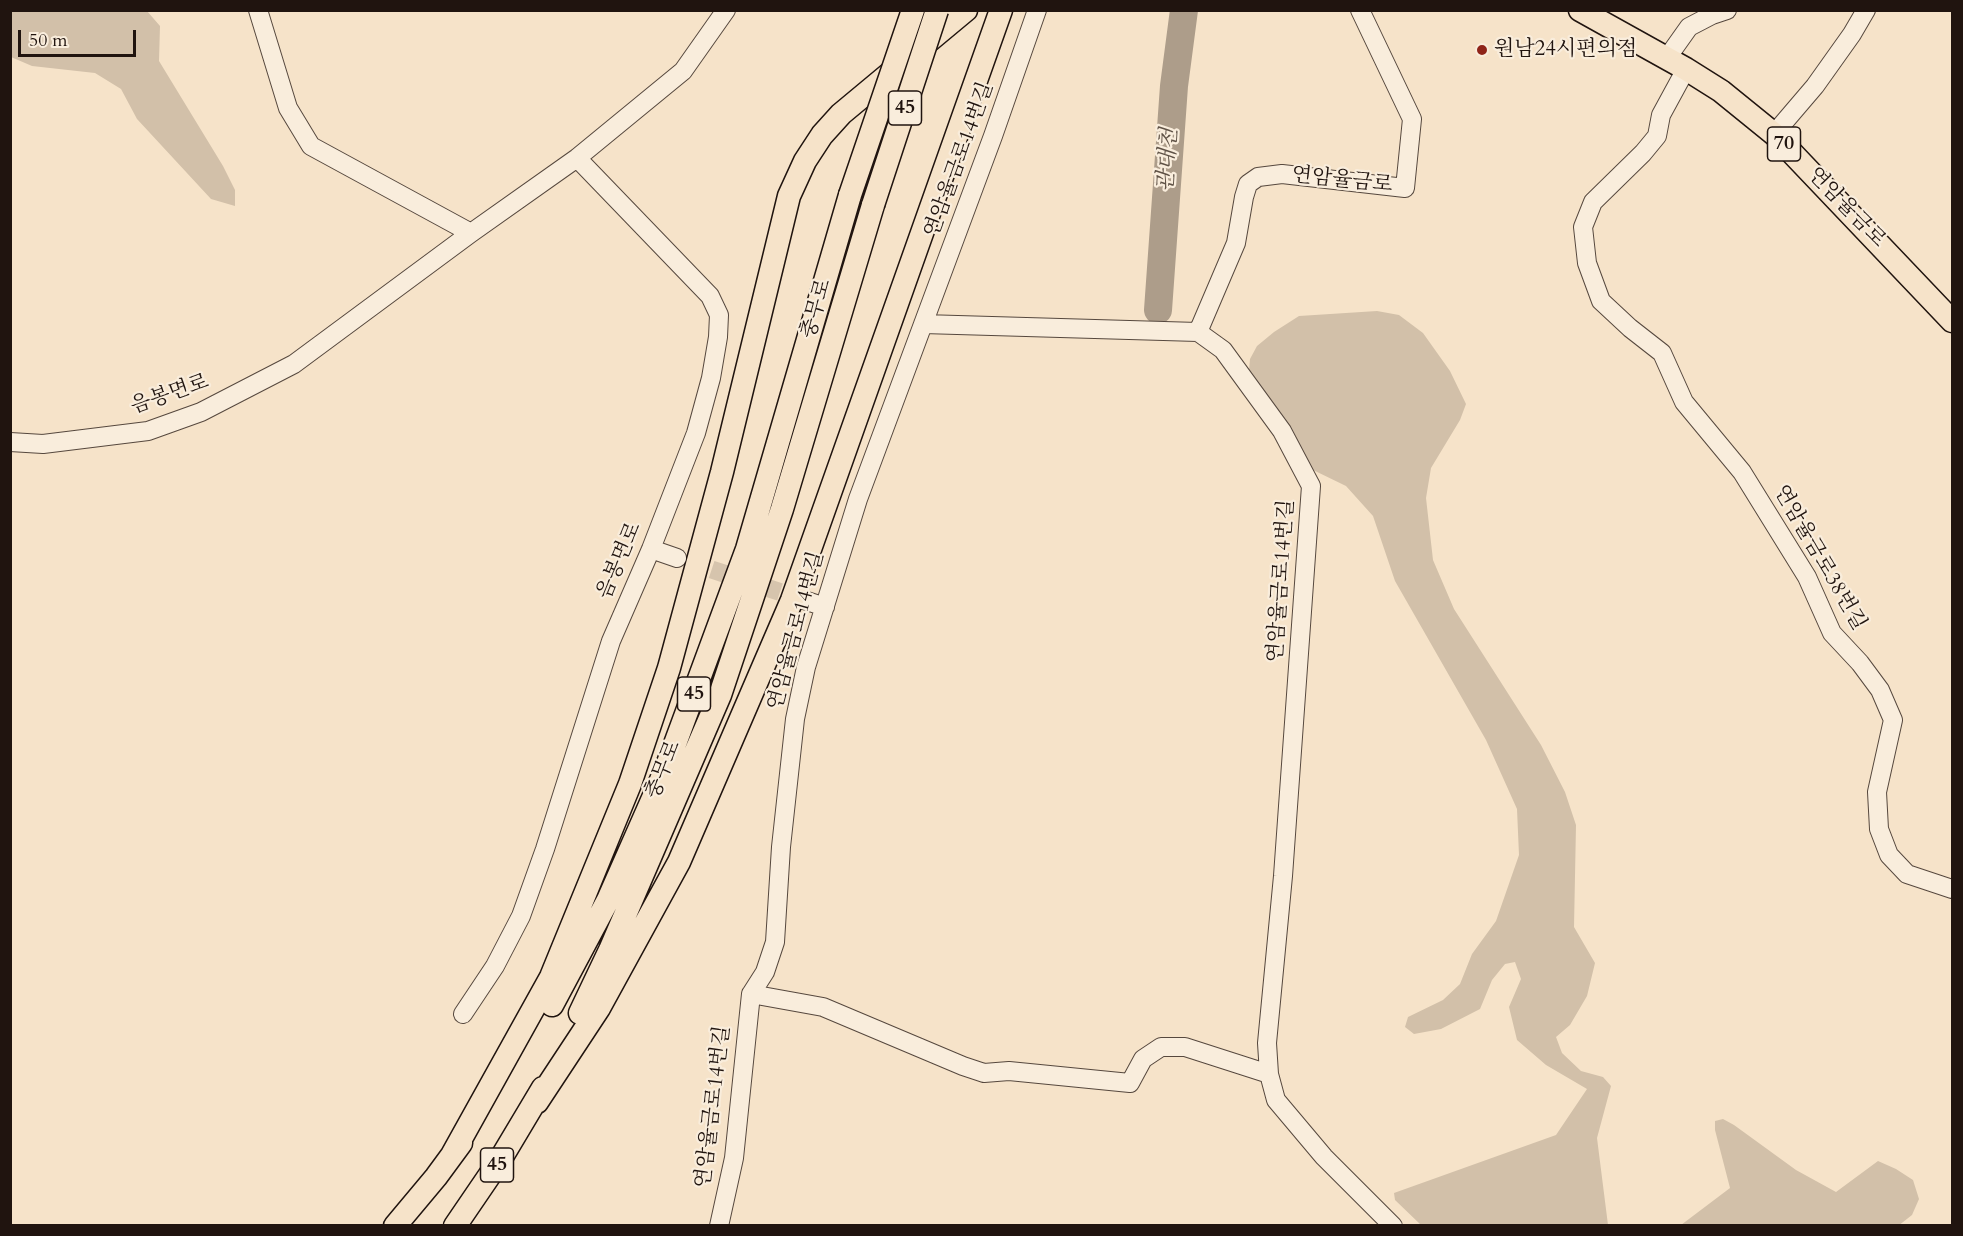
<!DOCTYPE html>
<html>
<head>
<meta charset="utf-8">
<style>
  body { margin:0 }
  #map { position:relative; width:1963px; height:1236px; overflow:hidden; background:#f6e3c9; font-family:Cardo,serif }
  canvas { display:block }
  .frame { position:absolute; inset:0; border:12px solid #20140f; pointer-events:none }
  .scale { position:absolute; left:18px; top:30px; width:118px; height:27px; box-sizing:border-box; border:3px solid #20140f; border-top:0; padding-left:8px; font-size:18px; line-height:21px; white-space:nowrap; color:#20140f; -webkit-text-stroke:4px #f9eddc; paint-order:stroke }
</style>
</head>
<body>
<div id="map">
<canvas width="1963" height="1236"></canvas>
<div class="frame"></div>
<div class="scale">50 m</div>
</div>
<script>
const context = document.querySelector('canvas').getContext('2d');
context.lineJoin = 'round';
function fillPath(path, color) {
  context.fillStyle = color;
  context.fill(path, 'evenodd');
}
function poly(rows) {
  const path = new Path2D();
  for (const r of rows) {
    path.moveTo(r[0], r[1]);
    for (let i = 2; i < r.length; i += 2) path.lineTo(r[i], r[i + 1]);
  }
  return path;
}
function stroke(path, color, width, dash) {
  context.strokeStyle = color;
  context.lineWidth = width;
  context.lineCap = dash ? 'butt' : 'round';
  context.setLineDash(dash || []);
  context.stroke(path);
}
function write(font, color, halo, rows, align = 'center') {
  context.font = font + ' Cardo,"Noto Serif KR",serif';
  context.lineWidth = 4.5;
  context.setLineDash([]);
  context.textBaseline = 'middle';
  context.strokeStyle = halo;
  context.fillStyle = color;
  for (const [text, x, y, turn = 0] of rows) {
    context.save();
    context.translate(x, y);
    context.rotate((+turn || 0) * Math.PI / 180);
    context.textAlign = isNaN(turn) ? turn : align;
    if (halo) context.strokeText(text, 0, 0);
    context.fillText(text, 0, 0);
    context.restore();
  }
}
fillPath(poly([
  [10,11,147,11,160,26,159,61,223,166,235,190,235,206,211,199,137,119,121,89,95,73,32,66,11,57],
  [1377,311,1399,315,1423,333,1450,371,1466,404,1460,420,1431,468,1426,498,1433,560,1454,609,1541,745,1565,792,1576,825,1574,927,1595,963,1587,996,1570,1025,1556,1037,1562,1053,1581,1071,1603,1077,1611,1086,1597,1138,1608,1225,1611,1225,1421,1225,1395,1200,1394,1193,1556,1135,1587,1089,1546,1065,1517,1040,1509,1007,1521,979,1515,962,1505,964,1492,980,1480,1009,1441,1029,1414,1034,1405,1027,1408,1017,1443,1000,1460,984,1472,954,1496,921,1519,855,1517,809,1486,740,1395,581,1373,516,1346,486,1311,469,1249,370,1250,359,1257,346,1274,332,1299,316],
  [1723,1119,1734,1125,1796,1170,1836,1192,1878,1161,1896,1169,1913,1180,1919,1199,1912,1215,1898,1226,1681,1225,1730,1188,1715,1130,1715,1121]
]), '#d2c0a9');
stroke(poly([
  [1158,310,1174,86,1184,10]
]), '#ad9d8a', 28);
stroke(poly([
  [686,561,801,599]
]), '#d6c4ad', 18, [18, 9]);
const minor = poly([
  [258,10,288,108,311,146,471,233],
  [1667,58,1689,27,1712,15,1727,10],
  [1686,69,1661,115,1657,136,1643,153,1593,202,1583,227,1587,263,1601,301,1630,328,1662,353,1684,402,1742,472,1807,577,1832,633,1860,663,1880,690,1893,720,1877,792,1879,829,1889,855,1907,874,1952,889],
  [1774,134,1815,86,1852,34,1866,10],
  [923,324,1198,332,1223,350,1282,431,1311,486,1283,876,1267,1043,1269,1074,1276,1100,1324,1157,1393,1226],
  [1198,332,1236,243,1244,197,1248,184,1258,177,1282,174,1405,188,1412,119,1360,10],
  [10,442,43,444,148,431,201,412,294,364,471,233,577,158,683,71,726,10],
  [651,549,677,558],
  [801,599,825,607],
  [751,994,823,1007,963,1066,984,1073,1009,1071,1130,1083,1143,1059,1161,1047,1185,1047,1269,1074],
  [463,1014,495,966,521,916,545,849,611,641,651,549,696,433,711,378,718,337,719,315,710,296,577,158],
  [719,1226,734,1158,751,994,765,972,775,942,781,847,795,719,806,667,858,499,993,136,1037,10]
]);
const major = poly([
  [1580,10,1686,69,1721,91,1774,134,1952,321],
  [552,1005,608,900,665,771,747,549,850,195],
  [580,1013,610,950,720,695,782,509,873,205],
  [537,1102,599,1008,679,862,792,600,1001,10],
  [452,1155,551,977,630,784,669,668,722,472,789,196,805,161,822,135,841,114,966,10],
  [395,1226,436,1177,461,1143],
  [455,1226,500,1160,543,1088]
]);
stroke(minor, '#56483e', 20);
stroke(major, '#20140f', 25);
stroke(minor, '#f9eddc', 18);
stroke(major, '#f6e3c9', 22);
const majorBridge = poly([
  [850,195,913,10],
  [873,205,937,10]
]);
stroke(majorBridge, '#20140f', 25, []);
stroke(majorBridge, '#f6e3c9', 22);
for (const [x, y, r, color] of [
  [1482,50,6,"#8f2418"]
]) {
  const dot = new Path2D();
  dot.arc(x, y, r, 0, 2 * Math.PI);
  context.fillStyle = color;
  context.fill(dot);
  stroke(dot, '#f9eddc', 2);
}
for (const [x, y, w] of [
  [905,108,33],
  [1784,144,33],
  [694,694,33],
  [497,1165,33]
]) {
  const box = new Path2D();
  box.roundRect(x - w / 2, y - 17, w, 34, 4.5);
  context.fillStyle = '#f9eddc';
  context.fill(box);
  stroke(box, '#20140f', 1.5);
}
write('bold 20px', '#20140f', null, [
  ["45",905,108],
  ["70",1784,144],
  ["45",694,694],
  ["45",497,1165]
]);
write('21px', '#20140f', '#f9eddc', [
  ["원남24시편의점",1494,50]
], 'left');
write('21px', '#20140f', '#f9eddc', [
  ["연암율금로14번길",960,160,-70],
  ["연암율금로",1342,181,6],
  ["연암율금로",1846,208,46],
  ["충무로",817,309,-74],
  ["음봉면로",170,395,-19],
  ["연암율금로38번길",1819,558,60],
  ["음봉면로",620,561,-67],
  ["연암율금로14번길",1282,581,-86],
  ["연암율금로14번길",797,631,-75],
  ["충무로",664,770,-68],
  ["연암율금로14번길",714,1107,-83]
]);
write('italic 22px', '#5f5246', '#f9eddc', [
  ["관대천",1169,160,-86]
]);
</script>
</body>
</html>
